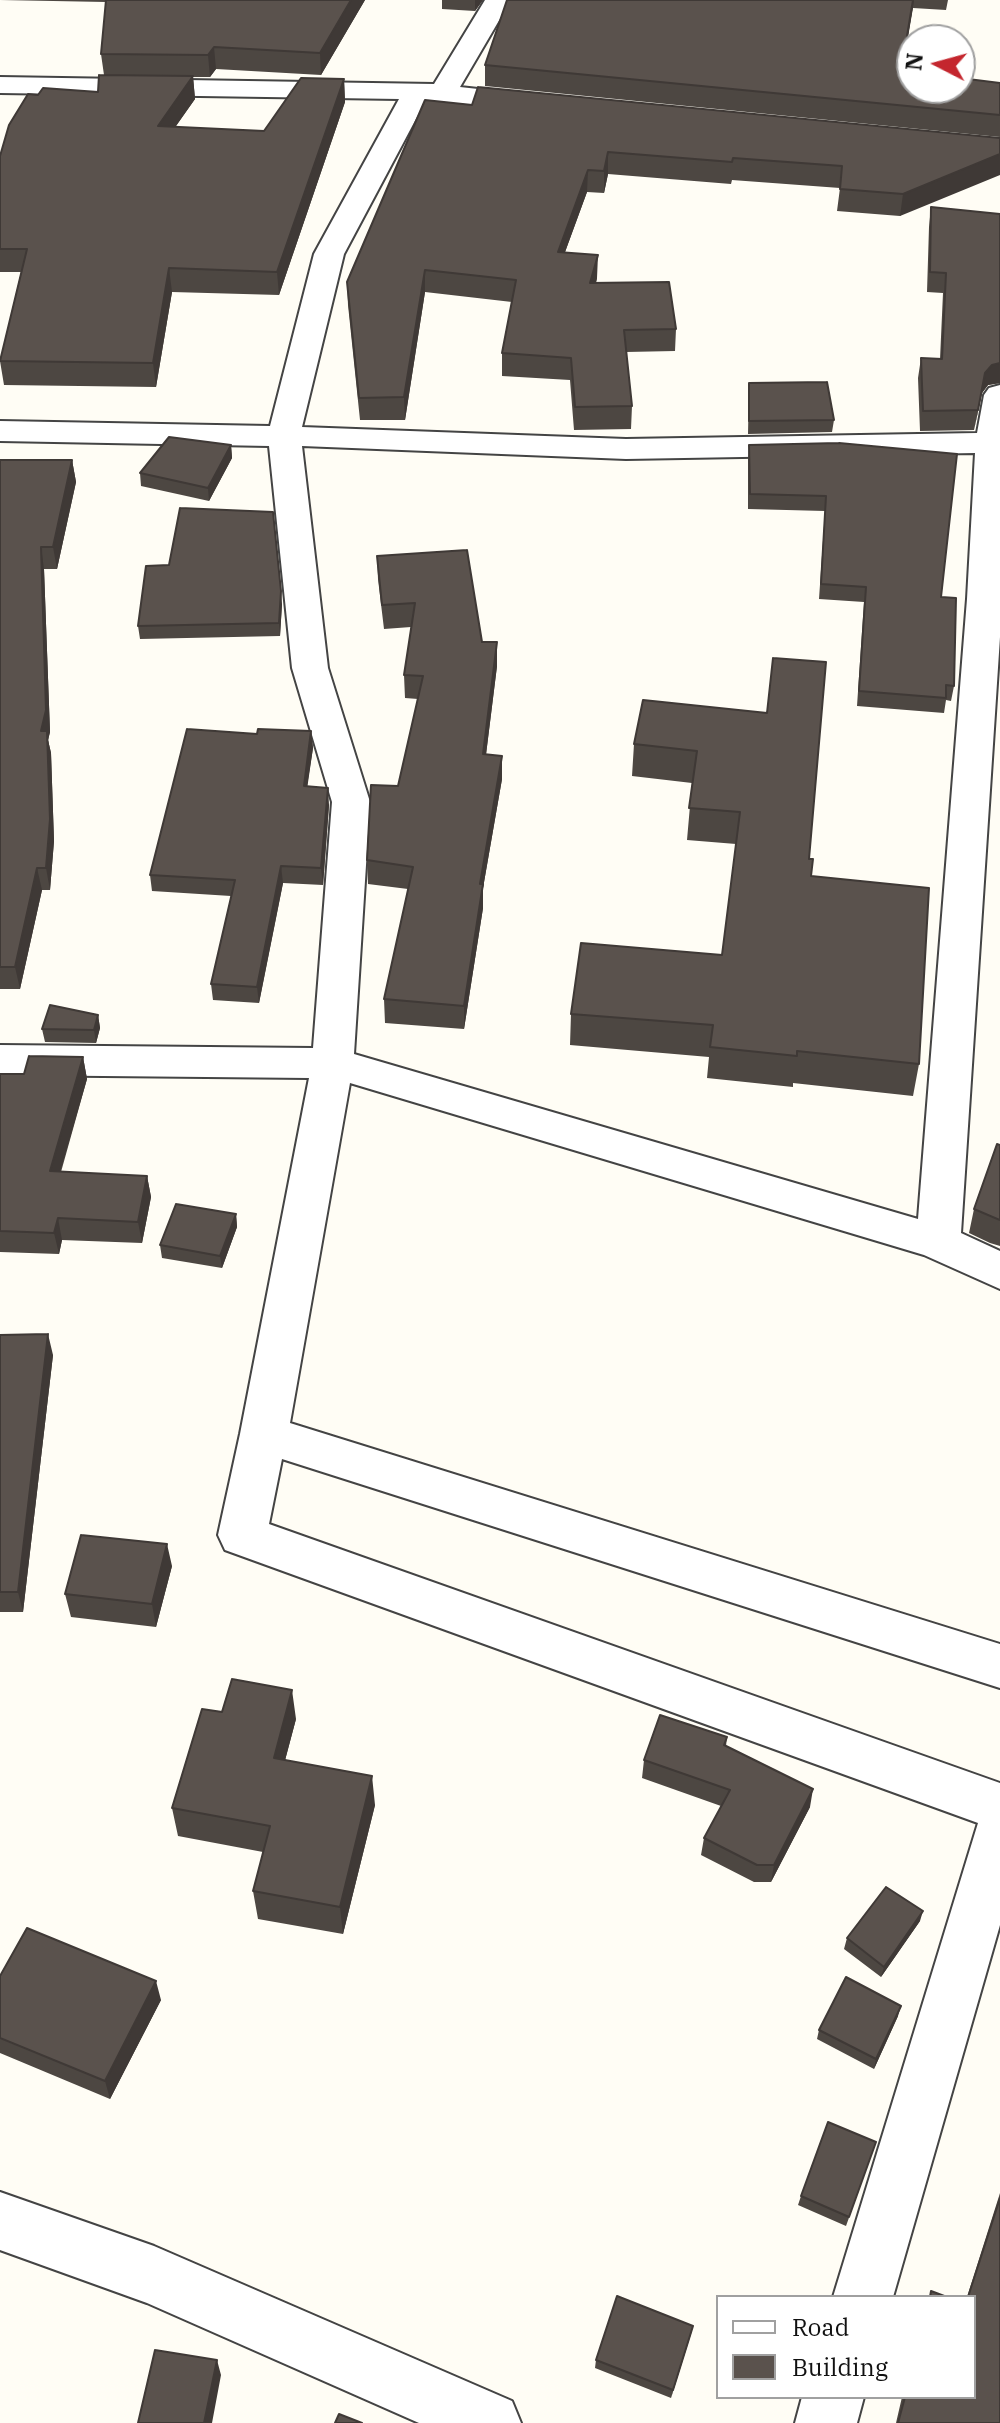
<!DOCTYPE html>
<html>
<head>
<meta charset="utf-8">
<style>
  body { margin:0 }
  #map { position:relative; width:1000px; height:2423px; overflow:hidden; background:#fffdf5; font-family:"IBM Plex Serif",serif }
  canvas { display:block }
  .legend { position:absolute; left:716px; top:2295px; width:260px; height:104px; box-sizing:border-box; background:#fff; border:2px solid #a0a0a0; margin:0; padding:10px 14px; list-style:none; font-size:24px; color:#111 }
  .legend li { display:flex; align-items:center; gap:16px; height:40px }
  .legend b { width:40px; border:2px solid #a0a0a0 }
  .north { position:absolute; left:896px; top:24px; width:80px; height:80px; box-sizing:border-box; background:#fff; border:2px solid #a0a0a0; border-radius:50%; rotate:276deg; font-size:22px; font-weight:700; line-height:32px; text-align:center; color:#111 }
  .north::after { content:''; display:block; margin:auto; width:28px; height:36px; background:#c4262e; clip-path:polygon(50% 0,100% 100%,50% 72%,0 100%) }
</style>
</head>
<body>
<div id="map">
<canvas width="1000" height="2423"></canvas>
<ul class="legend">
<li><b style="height:10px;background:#fff"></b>Road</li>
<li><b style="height:22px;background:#5a524d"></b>Building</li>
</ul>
<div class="north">N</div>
</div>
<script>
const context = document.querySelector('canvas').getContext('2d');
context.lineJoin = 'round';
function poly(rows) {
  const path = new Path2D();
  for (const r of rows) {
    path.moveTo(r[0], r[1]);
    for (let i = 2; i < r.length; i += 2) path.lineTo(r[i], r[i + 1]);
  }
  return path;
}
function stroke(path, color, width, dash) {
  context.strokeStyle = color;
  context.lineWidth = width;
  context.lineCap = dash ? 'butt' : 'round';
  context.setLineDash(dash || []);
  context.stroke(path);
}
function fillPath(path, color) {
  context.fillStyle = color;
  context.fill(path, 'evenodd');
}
const street = poly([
  [485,0,511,0,460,87,533,95,543,97,547,103,543,109,533,111,426,100,344,254,302,427,626,439,977,433,984,395,989,388,1000,385,1000,637,961,1233,1000,1251,1000,1289,924,1255,350,1083,290,1423,1000,1644,1000,1688,282,1459,269,1524,1000,1783,1000,1925,893,2297,833,2297,978,1823,225,1550,218,1535,240,1434,309,1078,0,1075,0,1045,313,1048,332,802,292,668,269,446,0,441,0,421,270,426,314,254,399,99,0,93,0,77,434,84,485,0],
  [302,446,626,459,975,453,967,599,918,1219,354,1054,370,802,328,668,302,446],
  [0,2192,154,2246,512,2401,521,2423,419,2423,147,2303,0,2250,0,2192],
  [802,2397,864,2397,857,2423,795,2423,802,2397]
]);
stroke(street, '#444', 4);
fillPath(street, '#fff');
fillPath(poly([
  [0,0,365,0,321,75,216,69,210,77,193,77,195,99,175,127,264,131,344,79,345,102,279,295,172,292,156,387,4,385,0,361,21,272,0,272,0,156,38,95,98,92,104,75,101,54,106,2],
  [442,0,483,0,475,11,442,9],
  [507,0,948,0,946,10,913,8,902,72,1000,83,1000,137,485,86,485,65],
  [472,105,1000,138,900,216,837,211,840,188,732,180,731,184,608,174,604,193,587,192,565,252,597,278,596,283,676,329,675,351,626,352,632,406,631,429,574,430,570,380,502,376,502,353,512,302,425,292,405,420,360,420,348,305,347,282],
  [931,207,1000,214,1000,383,988,385,982,393,974,430,920,431,918,378,921,358,940,359,943,293,927,292,929,227],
  [749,383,834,420,832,432,748,434],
  [839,443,941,597,954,686,951,701,946,700,944,713,857,706,864,602,819,599,825,511,748,509,748,460,749,445],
  [231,445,232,458,209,501,141,486,140,473],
  [0,460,72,460,76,482,57,569,44,569,50,732,48,740,51,753,54,841,50,890,42,890,20,989,0,989],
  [377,556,482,642,497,642,497,666,486,755,502,779,483,888,483,908,464,1029,385,1023,384,999,408,889,368,884,367,860,398,786,418,699,405,698,404,675,411,627,384,629,378,579],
  [282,604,280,636,140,639,138,626],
  [643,700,809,859,811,876,919,1064,913,1096,793,1083,793,1087,707,1078,709,1057,570,1045,571,1014,722,955,736,844,687,840,692,783,632,776,634,744],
  [311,731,313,748,307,786,329,805,323,885,283,883,259,1003,213,1000,211,984,231,896,152,891,150,875,257,734],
  [98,1015,100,1028,96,1043,45,1042,42,1029],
  [83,1057,87,1079,61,1172,147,1176,151,1197,142,1243,62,1240,59,1254,0,1252,0,1074,24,1074],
  [1000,1145,1000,1246,990,1243,969,1233,974,1209],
  [236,1214,237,1227,222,1268,162,1258,160,1245],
  [0,1335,53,1355,23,1612,0,1612],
  [172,1566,156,1627,71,1617,65,1594],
  [296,1719,285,1760,375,1805,343,1934,258,1919,253,1891,263,1852,178,1836,172,1808],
  [727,1737,726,1746,810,1807,771,1882,754,1882,701,1855,704,1838,721,1806,642,1778,644,1760],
  [920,1921,881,1977,844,1949,847,1938],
  [0,1976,161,2000,110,2099,0,2053],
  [898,2016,874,2069,817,2039,819,2030],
  [876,2142,846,2226,798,2205,801,2196],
  [1000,2193,1000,2423,896,2423,902,2397,974,2397,974,2297,967,2297],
  [693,2326,671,2398,595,2368,596,2360]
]), '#4d4742');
fillPath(poly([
  [351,0,365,0,321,75,320,53],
  [475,0,483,0,475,11],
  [913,0,914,0,898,93,901,72],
  [214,47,216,69,210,77,208,55],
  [193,76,195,99,160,149,158,126],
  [344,79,345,102,279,295,277,272],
  [608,152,608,174,604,193,604,171],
  [1000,154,1000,175,900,216,903,194],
  [588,170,587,192,557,274,558,252],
  [598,255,597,278,590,306,590,283],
  [169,268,172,292,156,387,153,363],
  [425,270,425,292,405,420,404,397],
  [1000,363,1000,383,988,385,982,393,974,430,985,373,992,365],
  [231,445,232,458,209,501,208,488],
  [72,460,76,482,57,569,53,547],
  [41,547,44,569,50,732,48,740,51,753,54,841,50,890,46,868,41,731],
  [281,591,282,604,280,636,279,623],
  [497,642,497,666,483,778,483,754],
  [311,731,313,748,305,803,304,786],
  [502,756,502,779,483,888,483,908,464,1029,464,1006,480,884],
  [328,788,329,805,323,885,321,868],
  [281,866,283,883,259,1003,257,987],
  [37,868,42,890,20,989,15,967],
  [98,1015,100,1028,96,1043,94,1030],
  [83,1057,87,1079,54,1193,50,1171],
  [147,1176,151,1197,142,1243,138,1222],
  [236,1214,237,1227,222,1268,220,1256],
  [58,1218,62,1240,59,1254,54,1233],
  [48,1334,53,1355,23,1612,18,1592],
  [167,1544,172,1566,156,1627,152,1604],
  [292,1690,296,1719,278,1787,274,1758],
  [372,1776,375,1805,343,1934,340,1907],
  [813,1789,810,1807,771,1882,774,1865],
  [923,1911,920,1921,881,1977,884,1967],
  [156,1981,161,2000,110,2099,105,2081],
  [901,2006,898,2016,874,2069,876,2059],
  [693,2326,691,2334,671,2398,673,2390],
  [217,2360,221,2375,212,2423,204,2423]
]), '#3f3936');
const building = poly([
  [106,0,351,0,320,53,214,47,208,55,101,54,106,0],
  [507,0,913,0,901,72,912,73,912,88,960,88,960,78,1000,83,1000,115,485,65,507,0],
  [99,75,193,76,158,126,264,131,301,78,344,79,277,272,169,268,153,363,0,361,27,249,0,249,0,156,9,125,28,94,38,95,43,88,98,92,99,75],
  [478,87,1000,138,1000,154,903,194,840,189,842,166,733,158,732,162,608,152,604,171,588,170,558,252,598,255,590,283,669,282,676,329,624,330,632,406,575,407,571,358,502,353,516,280,425,270,404,397,359,398,347,282,425,100,472,105,478,87],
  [931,207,1000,214,1000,363,992,365,985,373,978,410,923,411,921,358,942,359,946,273,930,272,931,207],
  [827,382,834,420,749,421,749,383,827,382],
  [169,437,231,445,208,488,140,473,169,437],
  [839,443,957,454,941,597,956,598,954,686,946,685,946,698,859,691,866,587,821,584,826,496,750,494,749,445,839,443],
  [0,460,72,460,53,547,41,547,46,710,41,731,47,731,50,819,46,868,37,868,15,967,0,967,0,460],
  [180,508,273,512,281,591,279,623,138,626,146,566,169,565,180,508],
  [467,550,482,642,497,642,483,754,502,756,480,884,483,884,464,1006,384,999,413,867,367,860,371,785,398,786,423,676,404,675,415,603,382,605,377,556,467,550],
  [773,658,826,662,809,859,813,859,811,876,929,888,919,1064,797,1051,797,1056,710,1047,713,1025,571,1014,581,943,722,955,740,812,689,808,697,751,634,744,643,700,767,713,773,658],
  [187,729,257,734,258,729,311,731,304,786,328,788,321,868,281,866,257,987,211,984,235,880,150,875,187,729],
  [50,1005,98,1015,94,1030,42,1029,50,1005],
  [29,1056,83,1057,50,1171,147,1176,138,1222,58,1218,54,1233,0,1231,0,1074,24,1074,29,1056],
  [997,1144,1000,1145,1000,1220,974,1209,997,1144],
  [176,1204,236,1214,220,1256,160,1245,176,1204],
  [48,1334,18,1592,0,1592,0,1335,48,1334],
  [81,1535,167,1544,152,1604,65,1594,81,1535],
  [232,1679,292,1690,274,1758,372,1776,340,1907,253,1891,270,1826,172,1808,202,1709,222,1712,232,1679],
  [660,1715,727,1737,724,1745,813,1789,774,1865,757,1865,704,1838,730,1790,644,1760,660,1715],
  [886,1887,923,1911,884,1967,847,1938,886,1887],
  [27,1928,156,1981,105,2081,0,2038,0,1976,27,1928],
  [846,1977,901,2006,876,2059,819,2030,846,1977],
  [828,2122,876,2142,849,2217,801,2196,828,2122],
  [1000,2198,1000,2423,898,2423,905,2397,974,2397,974,2297,968,2297,1000,2198],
  [931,2291,947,2297,930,2297,931,2291],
  [617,2296,693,2326,673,2390,596,2360,617,2296],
  [155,2350,217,2360,204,2423,138,2423,155,2350],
  [339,2414,362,2423,335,2423,339,2414]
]);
fillPath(building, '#5a524d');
stroke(building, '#3f3936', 2);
</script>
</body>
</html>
